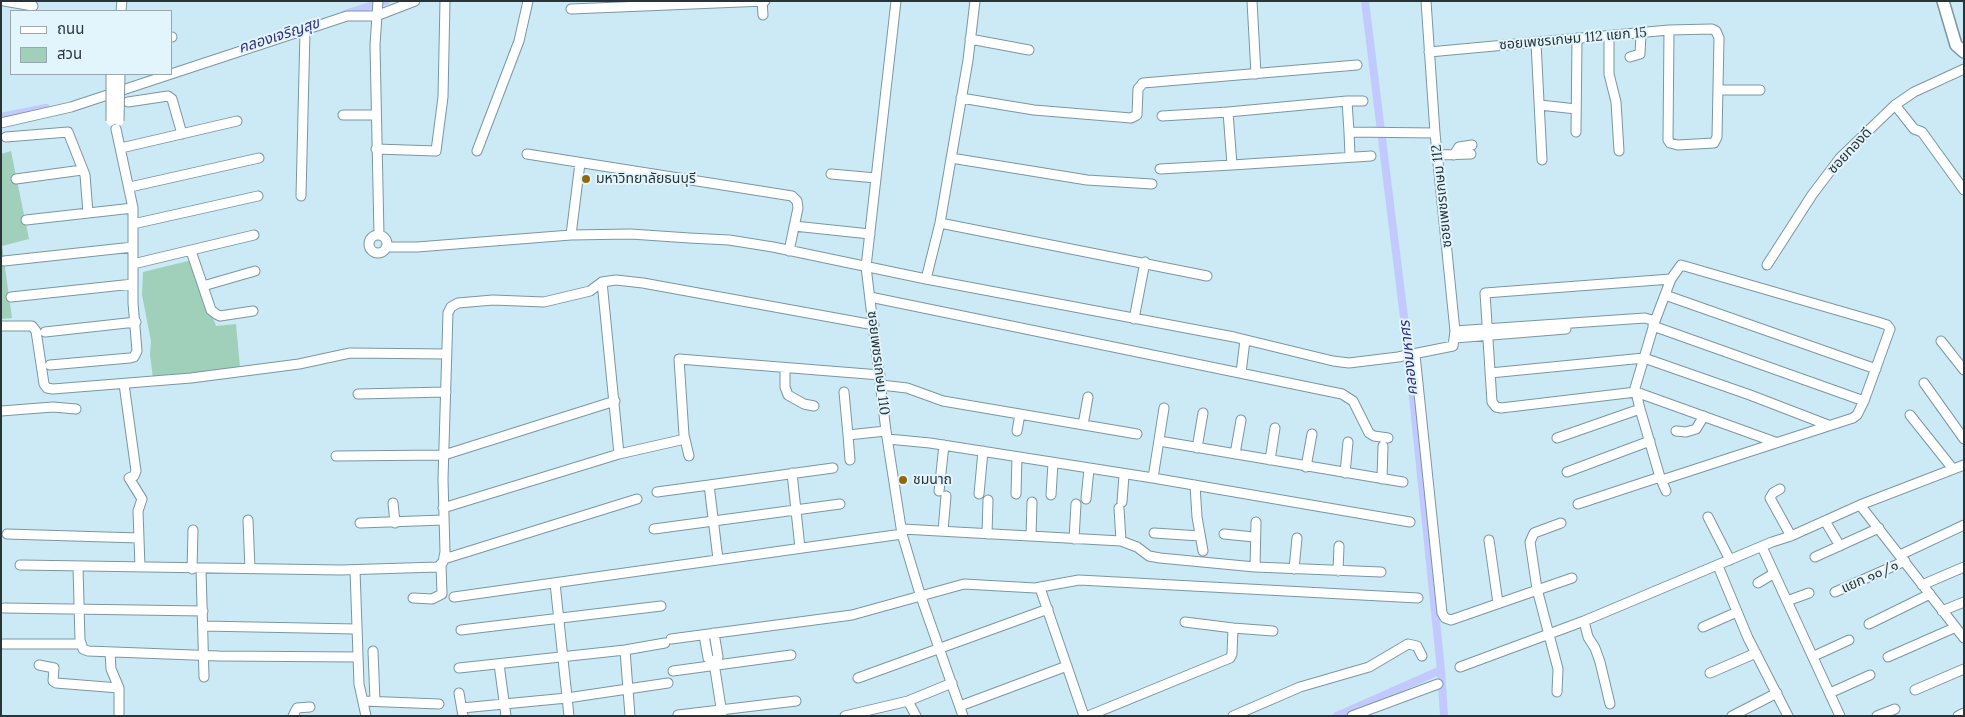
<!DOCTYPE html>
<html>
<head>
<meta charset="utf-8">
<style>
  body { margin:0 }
  #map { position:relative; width:1965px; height:717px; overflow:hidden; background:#cbeaf6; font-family:Lora,"Noto Sans Thai",serif }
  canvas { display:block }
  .frame { position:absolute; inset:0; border:2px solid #283438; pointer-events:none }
  .legend { position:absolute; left:10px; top:10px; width:162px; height:65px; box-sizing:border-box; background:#e3f5fc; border:1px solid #98a8ae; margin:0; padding:6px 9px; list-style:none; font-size:15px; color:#283438 }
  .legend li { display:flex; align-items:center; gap:10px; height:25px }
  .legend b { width:25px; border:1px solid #98a8ae }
</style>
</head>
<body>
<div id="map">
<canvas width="1965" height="717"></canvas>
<div class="frame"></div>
<ul class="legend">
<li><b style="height:6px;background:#fff"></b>ถนน</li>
<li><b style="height:14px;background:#a0d0ba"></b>สวน</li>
</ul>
</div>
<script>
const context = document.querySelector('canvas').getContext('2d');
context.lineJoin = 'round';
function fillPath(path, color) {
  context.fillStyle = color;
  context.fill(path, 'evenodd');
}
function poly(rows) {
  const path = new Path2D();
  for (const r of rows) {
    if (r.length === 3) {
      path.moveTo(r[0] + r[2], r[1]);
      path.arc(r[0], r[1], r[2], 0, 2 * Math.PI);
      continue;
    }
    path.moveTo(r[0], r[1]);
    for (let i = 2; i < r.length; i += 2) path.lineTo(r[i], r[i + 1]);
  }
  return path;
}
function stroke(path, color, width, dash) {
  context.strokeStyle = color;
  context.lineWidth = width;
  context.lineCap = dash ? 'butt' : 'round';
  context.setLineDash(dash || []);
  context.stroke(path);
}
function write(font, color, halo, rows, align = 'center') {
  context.font = font + ' Lora,"Noto Sans Thai",serif';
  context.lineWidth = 4;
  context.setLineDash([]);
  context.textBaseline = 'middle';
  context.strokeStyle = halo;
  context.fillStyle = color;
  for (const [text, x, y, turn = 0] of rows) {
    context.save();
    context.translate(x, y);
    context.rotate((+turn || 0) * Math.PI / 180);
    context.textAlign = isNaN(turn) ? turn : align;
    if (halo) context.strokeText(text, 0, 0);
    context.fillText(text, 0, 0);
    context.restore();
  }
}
fillPath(poly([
  [11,151,29,239,2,246,12,318,1,319,1,154],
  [192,260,216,326,236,324,240,367,153,378,150,355,151,341,142,295,143,272]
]), '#a0d0ba');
stroke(poly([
  [1365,1,1409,358,1441,670,1444,716],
  [345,14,386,1],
  [1,117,46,108],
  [1337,716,1441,670]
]), '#c2c9fe', 8);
const street = poly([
  [4,1,33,6],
  [378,1,375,45,379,235],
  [762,1,763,15],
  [896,1,866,267,886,431,902,534,920,594,963,716],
  [1252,1,1256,74],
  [571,9,765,1],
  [121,11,122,1],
  [1609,36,1609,74,1616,102,1619,151],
  [171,37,172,37],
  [970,39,1029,50],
  [1536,43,1542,160],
  [1429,52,1669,30,1712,29,1716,31,1719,38,1717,137,1714,143,1678,145,1670,143,1668,140,1669,30],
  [1630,57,1640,54,1641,34],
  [1719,90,1760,90],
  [961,98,1034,110,1131,118,1137,115,1138,89,1143,83,1357,65],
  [1347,101,1363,101],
  [128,102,168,96,172,99,182,134],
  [1540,105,1576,109],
  [1895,105,1914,129,1922,132,1964,190],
  [343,115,376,115],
  [1162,116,1228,112],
  [1,123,71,107,347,16,376,16,415,1],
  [1349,132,1350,156],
  [1576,132,1577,38],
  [6,137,68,132,85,175,88,213],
  [121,148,237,121],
  [376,149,436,151,443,97,445,1],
  [477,151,519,41,528,1],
  [527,154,792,196,797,201,798,208,789,251],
  [1438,155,1471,154],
  [1454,155,1459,147,1472,145],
  [1371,156,1232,165,1228,112,1347,101,1349,132,1435,133],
  [951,158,1087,180,1152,184],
  [1160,169,1232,165],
  [831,174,876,178],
  [16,179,82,170],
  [130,187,259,158],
  [301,196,305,31],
  [26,220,133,208],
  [940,223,1207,276],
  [133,224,258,196],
  [794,226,870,234],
  [571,235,580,163],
  [378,244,9],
  [386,247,417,247,571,235,631,234,689,238,729,240,773,247,926,279,940,223,968,60,975,1],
  [191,251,211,310,216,314,220,316,253,311],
  [4,261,133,247],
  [133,264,254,235],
  [1767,265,1812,195,1840,158,1895,105,1914,92,1964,69],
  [926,279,1234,337,1333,361,1349,363,1398,357,1453,346,1455,331,1435,133,1426,1],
  [1671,279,1485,293,1492,402,1496,407,1501,408,1636,392,1775,442],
  [602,282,619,454],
  [203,286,255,271],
  [1665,295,1876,369],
  [11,297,133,284],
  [870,297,1342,394,1353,401,1369,433,1374,436,1388,438],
  [1134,319,1145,262],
  [1,326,32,326,36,331,44,384,47,388,53,389,191,378,299,364,350,353,447,354],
  [1653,326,1864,401],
  [1455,331,1645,318,1655,321],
  [45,332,136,322],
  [1455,338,1566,329],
  [1941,341,1964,370],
  [1415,355,1442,613,1445,618,1451,620,1572,578],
  [50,365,130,358,134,357,137,351,133,303,133,208,116,129],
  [785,368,785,387,788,395,804,404,814,406],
  [1241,373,1245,340],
  [1490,373,1644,358,1750,395,1828,425],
  [1924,383,1964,439],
  [124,384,136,471,134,476,129,478,142,499,138,511,140,567],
  [881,385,907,388,943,401,1137,434],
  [844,392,848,435],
  [358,394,446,392],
  [1,411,53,407,76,409],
  [1910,415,1953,469],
  [1083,425,1088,397],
  [1017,431,1020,414],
  [1676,431,1686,432,1696,429,1704,416],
  [1557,438,1640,409],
  [888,439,930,443,1153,478,1164,408],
  [1159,441,1403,482],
  [1197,448,1203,413],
  [1235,454,1241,420],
  [336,456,444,455,615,401],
  [689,456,684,435,679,359,880,375],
  [850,460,848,435,886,431],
  [1270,460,1275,428],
  [1306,467,1312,434],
  [1567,472,1650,441],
  [792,473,800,548],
  [1345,473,1348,442],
  [1153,478,1410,522],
  [1382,479,1383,446],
  [1662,480,1853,418,1857,415,1864,401,1890,329,1887,325,1878,322,1681,265,1671,279,1655,321,1635,388,1640,409,1660,477,1666,491],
  [709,485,833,468],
  [1195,485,1197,517,1203,551],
  [1780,489,1773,493,1770,498,1791,536],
  [939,491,944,445],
  [657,492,709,485,718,559],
  [979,494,983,451],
  [1016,494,1017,457],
  [1051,495,1053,463],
  [1086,499,1089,469],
  [1122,502,1124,475],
  [393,503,395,523],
  [1578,504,1660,477],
  [1860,505,1964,638],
  [443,508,619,454,685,439],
  [1119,508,1121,541],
  [1708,517,1730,560],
  [248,520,250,569],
  [1825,521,1840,546],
  [360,523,443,520],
  [654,529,840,504],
  [902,529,1121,541,1137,547,1149,556,1160,558,1255,567,1381,572],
  [943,531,946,496],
  [1154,533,1200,536],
  [7,534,139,538],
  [987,534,988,500],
  [1224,534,1254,537],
  [1031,536,1032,502],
  [1074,539,1076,504],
  [1489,540,1498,603],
  [1762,547,1840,716],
  [1900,555,1964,525],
  [1815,557,1879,528],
  [444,559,637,499],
  [20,565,341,570,438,567,443,562,445,552,443,479,448,313,451,307,458,303,493,300,544,302,590,291,602,282,616,280,643,283,874,325],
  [1718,566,1748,638,1788,716],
  [78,567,80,640,83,649,88,651,219,656,358,657],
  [1255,567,1256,522],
  [192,569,193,530],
  [201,569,204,677],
  [1294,569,1297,538],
  [355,570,359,684,366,716],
  [1338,571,1339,546],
  [555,583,569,716],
  [1758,583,1773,574],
  [1922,585,1964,567],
  [1040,588,1084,716],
  [1835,592,1905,561],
  [454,597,902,534],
  [413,598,432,599,442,594,441,565],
  [1787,601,1809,593],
  [4,608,203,611],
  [1942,611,1964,602],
  [1584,621,1588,637,1595,648,1600,662,1610,704],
  [1185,622,1233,628],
  [1869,624,1930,594],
  [203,626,356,629],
  [1703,627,1737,612],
  [461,630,661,606],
  [704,635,708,658,714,663,718,657,714,633],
  [671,639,852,615,964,584,1035,588,1079,580,1418,598],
  [3,644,81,644],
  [625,650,630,716],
  [373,651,375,701],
  [110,652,111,669,119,688,119,716],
  [1814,656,1849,640],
  [1888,657,1954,628],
  [714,663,722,714],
  [499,664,506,716],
  [39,665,54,668,53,681,56,683,119,688],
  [1460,667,1584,621,1772,542,1791,536,1860,505,1964,465],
  [459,668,625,650,665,643],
  [673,671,791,655],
  [1710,673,1756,653],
  [858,678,1048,609],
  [1915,690,1964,669],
  [1557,692,1558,669,1537,589,1530,542,1534,533,1561,523],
  [459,693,463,716],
  [1830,693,1870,675],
  [363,701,439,704],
  [908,701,916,716],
  [960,706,1067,666],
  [462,708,567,698,668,683],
  [678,715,796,701],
  [293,716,297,708,310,707],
  [845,716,908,701,952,683],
  [1088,716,1230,658,1232,654,1233,628,1273,631],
  [1233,716,1300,687,1369,667,1408,644,1417,646,1422,656],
  [1352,716,1438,684],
  [1732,716,1777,693],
  [1877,716,1895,709],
  [1958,716,1964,713]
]);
const secondary = poly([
  [1943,1,1956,45,1964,52]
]);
stroke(street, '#7a97a1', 11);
stroke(secondary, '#7a97a1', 14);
stroke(street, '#fff', 9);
stroke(secondary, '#fff', 11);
const streetBridge = poly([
  [111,121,111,74],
  [119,121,120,74]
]);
stroke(streetBridge, '#7a97a1', 11, []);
stroke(streetBridge, '#fff', 9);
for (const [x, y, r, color] of [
  [586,179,5,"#916810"],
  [903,480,5,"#916810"]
]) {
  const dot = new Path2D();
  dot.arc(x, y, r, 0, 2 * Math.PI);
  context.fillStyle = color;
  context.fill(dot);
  stroke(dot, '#e3f5fc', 2);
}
write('14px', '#283438', '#e3f5fc', [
  ["ซอยเพชรเกษม 112 แยก 15",1573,39,-5],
  ["ซอยทองดี",1850,151,-47],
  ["ซอยเพชรเกษม 112",1442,196,-96],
  ["ซอยเพชรเกษม 110",878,363,83],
  ["แยก ๑๐/๑",1870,577,-24]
]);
write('14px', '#283438', '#e3f5fc', [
  ["มหาวิทยาลัยธนบุรี",596,179],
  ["ชมนาถ",913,480]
], 'left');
write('italic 15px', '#32307a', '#e3f5fc', [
  ["คลองเจริญสุข",279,36,-18],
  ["คลองมหาศร",1409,358,-96]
]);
</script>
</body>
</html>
